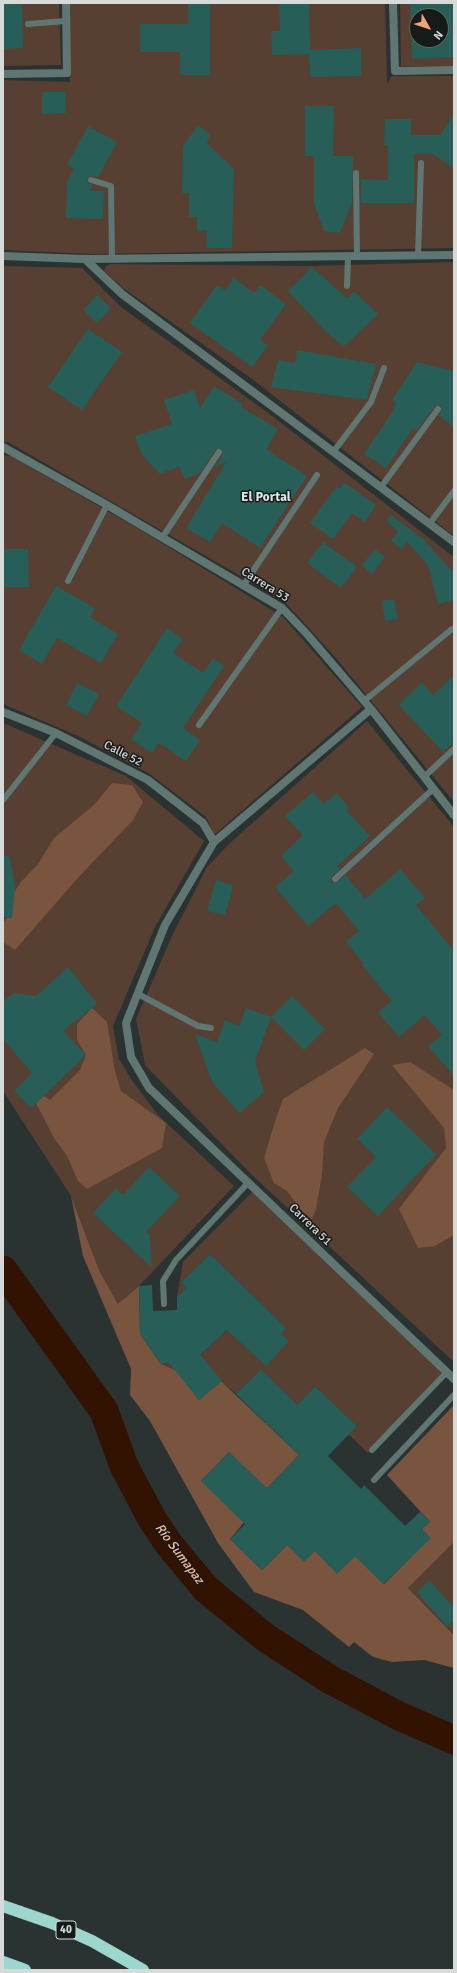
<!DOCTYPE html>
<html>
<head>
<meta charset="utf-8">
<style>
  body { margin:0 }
  #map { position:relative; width:457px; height:1973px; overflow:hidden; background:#2a3332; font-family:Signika,sans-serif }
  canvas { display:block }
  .frame { position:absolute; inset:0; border:4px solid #d6dbda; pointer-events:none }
  .north { position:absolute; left:409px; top:8px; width:40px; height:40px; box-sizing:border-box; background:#161a19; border:1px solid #636766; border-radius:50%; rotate:129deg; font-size:11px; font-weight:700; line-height:16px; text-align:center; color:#d6dbda }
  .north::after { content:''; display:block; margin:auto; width:14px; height:18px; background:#f0a378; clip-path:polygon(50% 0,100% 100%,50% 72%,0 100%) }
</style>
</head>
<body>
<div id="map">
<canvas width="457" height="1973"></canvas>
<div class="frame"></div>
<div class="north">N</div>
</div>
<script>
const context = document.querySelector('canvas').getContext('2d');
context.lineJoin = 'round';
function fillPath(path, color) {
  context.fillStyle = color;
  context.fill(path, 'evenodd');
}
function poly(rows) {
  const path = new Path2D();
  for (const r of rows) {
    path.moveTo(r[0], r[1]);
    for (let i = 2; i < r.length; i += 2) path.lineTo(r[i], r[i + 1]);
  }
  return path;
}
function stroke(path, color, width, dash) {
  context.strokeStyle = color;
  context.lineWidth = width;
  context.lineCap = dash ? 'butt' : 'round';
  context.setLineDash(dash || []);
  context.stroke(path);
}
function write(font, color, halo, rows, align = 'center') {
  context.font = font + ' Signika,sans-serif';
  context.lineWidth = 3;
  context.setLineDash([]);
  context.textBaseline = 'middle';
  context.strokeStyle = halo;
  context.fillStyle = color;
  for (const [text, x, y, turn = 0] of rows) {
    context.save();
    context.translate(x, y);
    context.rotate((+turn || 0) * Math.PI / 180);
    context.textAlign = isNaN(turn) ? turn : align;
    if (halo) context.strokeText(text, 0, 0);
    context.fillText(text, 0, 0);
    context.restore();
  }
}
fillPath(poly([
  [3,3,59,3,61,65,3,66],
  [70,3,385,3,387,84,392,76,454,76,454,248,91,254,3,250,3,80,70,82],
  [400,3,454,3,454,66,401,66],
  [417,16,441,16,441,40,417,40],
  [454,262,454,536,252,379,123,288,104,271,106,266,111,264,308,266],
  [3,266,82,268,121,307,271,415,454,557,454,802,336,658,284,601,8,442,3,442],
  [3,455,11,456,144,532,283,617,362,707,214,835,206,817,150,774,78,736,3,704],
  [367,721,454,827,454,1362,251,1174,145,1065,136,1019,173,934,207,867,230,843],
  [3,723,126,776,204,841,155,927,113,1026,119,1059,133,1082,159,1116,234,1186,139,1286,118,1304,99,1270,71,1196,3,1091],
  [255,1189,445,1375,368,1453,348,1434,357,1426,315,1386,273,1430,265,1423,290,1398,261,1369,236,1394,221,1381,203,1359,181,1378,177,1371,161,1364,195,1360,258,1301,210,1254,181,1282,186,1288,177,1297,183,1262],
  [454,1542,454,1634,408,1588]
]), '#573f32');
fillPath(poly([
  [112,783,132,785,143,802,133,820,76,880,15,950,3,942,3,923,12,912,12,895,21,882,38,864,54,838,95,804],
  [92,1008,107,1022,115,1071,121,1091,166,1123,162,1148,87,1189,78,1181,67,1156,54,1138,36,1103,44,1096,50,1100,80,1070,86,1055,77,1040,77,1024],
  [365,1048,374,1054,338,1108,324,1142,322,1175,316,1209,312,1219,302,1211,287,1191,274,1183,264,1158,276,1118,283,1099],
  [410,1062,454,1090,454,1235,435,1246,418,1248,399,1209,446,1148,444,1128,392,1065],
  [71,1196,99,1270,118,1304,139,1286,140,1334,161,1364,177,1371,199,1400,221,1381,299,1455,267,1488,257,1482,229,1452,201,1481,246,1520,230,1539,262,1570,287,1545,315,1551,337,1573,355,1556,384,1584,430,1538,422,1529,430,1522,387,1475,454,1405,454,1542,408,1588,454,1635,454,1668,424,1660,392,1662,373,1657,354,1642,349,1647,303,1610,254,1592,218,1543,150,1421,130,1395,131,1369,83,1256]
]), '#79543f');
stroke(poly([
  [3,1270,104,1411,124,1466,152,1519,168,1543,206,1589,266,1638,331,1680,399,1716,454,1740]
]), '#321301', 29);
fillPath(poly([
  [3,3,22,3,23,48,3,49],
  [188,3,210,3,210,75,180,75,180,52,140,52,140,24,188,24],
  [279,3,309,3,310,50,361,48,361,76,310,77,309,54,272,55,271,31,280,31],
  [410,3,454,3,454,57,412,59],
  [417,16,441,16,441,40,417,40],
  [42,92,65,92,66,113,42,114],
  [305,106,334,106,333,156,353,156,352,203,340,233,324,231,314,204,314,156,305,156],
  [454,114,454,169,433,154,414,154,414,203,361,203,361,179,388,180,388,145,384,145,385,119,411,119,411,135,440,135],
  [198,125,210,135,207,143,234,169,232,248,206,248,207,230,197,231,197,217,189,217,189,193,182,193,183,146],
  [88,126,117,142,98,177,90,176,87,179,88,183,93,185,90,191,104,191,103,219,66,218,67,182,74,169,67,165],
  [312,267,347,298,354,291,378,314,344,346,328,334,288,291],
  [234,278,254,293,260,285,286,304,260,340,268,345,252,367,190,323,217,285,225,290],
  [97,295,111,308,97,323,83,310],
  [88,329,122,352,82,410,48,387],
  [297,350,376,364,367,400,271,387,278,360,295,363],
  [417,362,454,371,454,427,439,416,442,408,440,405,436,405,417,430,413,428,386,468,364,454,391,414,396,403,392,400],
  [214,386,243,404,241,407,278,429,266,449,307,476,260,548,222,523,210,542,186,528,226,462,215,467,223,454,222,449,216,449,200,473,185,479,179,466,160,474,141,454,135,436,172,424,164,400,194,390,200,408],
  [344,482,376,505,365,522,352,513,333,539,310,523,336,487,340,489],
  [391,515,423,539,454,573,454,600,438,604,428,565,407,542,402,549,391,541,398,532,386,520],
  [323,542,357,567,341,588,307,563],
  [3,549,28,549,29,587,3,587],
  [375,549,385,557,372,574,362,565],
  [56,586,95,608,90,617,118,634,101,663,57,638,42,664,19,650],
  [394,599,398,619,385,621,382,601],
  [167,628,183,639,173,653,203,673,213,658,224,666,183,728,200,740,186,761,159,743,152,753,131,739,142,723,116,706],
  [454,675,454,742,443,752,399,705,422,682,433,695],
  [77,683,99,694,87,716,66,705],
  [313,792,324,804,336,793,350,808,346,810,370,836,337,866,340,869,331,877,331,882,336,883,346,875,365,899,400,869,425,898,416,905,454,951,454,1076,428,1046,442,1035,425,1015,399,1037,378,1012,392,1001,362,965,364,964,346,942,359,931,336,903,308,926,275,887,294,871,281,856,303,835,285,816],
  [9,855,15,886,12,918,3,917,3,856],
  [216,880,233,885,225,915,207,911],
  [68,967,97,1004,63,1031,86,1055,31,1108,14,1091,32,1073,3,1039,3,1002,14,993,36,996],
  [292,996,325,1029,304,1050,271,1017],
  [246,1008,271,1017,255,1061,264,1092,239,1113,212,1082,195,1034,217,1042,225,1020,239,1026],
  [387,1107,436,1154,378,1216,347,1187,376,1157,357,1139],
  [149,1167,180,1196,146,1232,150,1235,151,1267,93,1213,116,1188,123,1195],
  [210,1254,286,1328,281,1334,289,1341,266,1366,227,1330,200,1355,222,1381,199,1400,169,1363,161,1364,140,1334,139,1286,152,1285,153,1311,177,1310,177,1297,186,1288,181,1282],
  [261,1369,297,1405,315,1386,357,1426,328,1456,361,1489,364,1485,405,1526,420,1512,430,1522,422,1529,431,1538,383,1584,355,1556,337,1574,315,1551,304,1562,287,1545,262,1570,230,1539,245,1524,201,1481,229,1452,267,1488,299,1455,236,1394],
  [429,1580,454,1608,454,1620,447,1627,417,1592]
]), '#275e58');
stroke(poly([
  [28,24,66,21],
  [356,173,357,256],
  [91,180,111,186,112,259],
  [418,256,421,163],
  [347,286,348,256],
  [334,451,371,402,384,368],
  [381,487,438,409],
  [430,523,454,491],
  [162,538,219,452],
  [68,581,107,505],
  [243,586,317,475],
  [364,701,452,629],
  [199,725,282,608],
  [424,777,454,749],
  [3,800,56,733],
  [335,879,433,789],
  [138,994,198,1026,211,1028],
  [164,1304,163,1281,176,1260,248,1183],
  [372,1450,447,1372],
  [374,1480,454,1395]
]), '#607673', 6);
stroke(poly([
  [393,3,395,71,454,70],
  [3,74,67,73,66,3],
  [3,256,85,259,454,255],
  [85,259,122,294,454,542],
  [3,447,107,505,282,608,306,633,371,709,454,815],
  [371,709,214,842,165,925,126,1023,131,1057,149,1088,454,1379],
  [3,712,56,733,148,780,203,823,214,842]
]), '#607673', 8);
stroke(poly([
  [3,1906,52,1923,92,1941,143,1970],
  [3,1962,25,1970]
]), '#9dd6cf', 12);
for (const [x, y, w] of [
  [66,1930,20]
]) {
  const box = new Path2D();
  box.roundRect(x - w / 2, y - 9, w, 18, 3);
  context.fillStyle = '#161a19';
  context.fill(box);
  stroke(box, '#d6dbda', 1);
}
write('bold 11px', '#d6dbda', null, [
  ["40",66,1930]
]);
write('12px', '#d6dbda', '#161a19', [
  ["Carrera 53",265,585,32],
  ["Calle 52",123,754,27],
  ["Carrera 51",310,1225,44]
]);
write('bold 13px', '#dbe6e4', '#161a19', [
  ["El Portal",266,498]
]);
write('italic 13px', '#fbba97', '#161a19', [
  ["Río Sumapaz",179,1554,53]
]);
</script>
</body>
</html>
